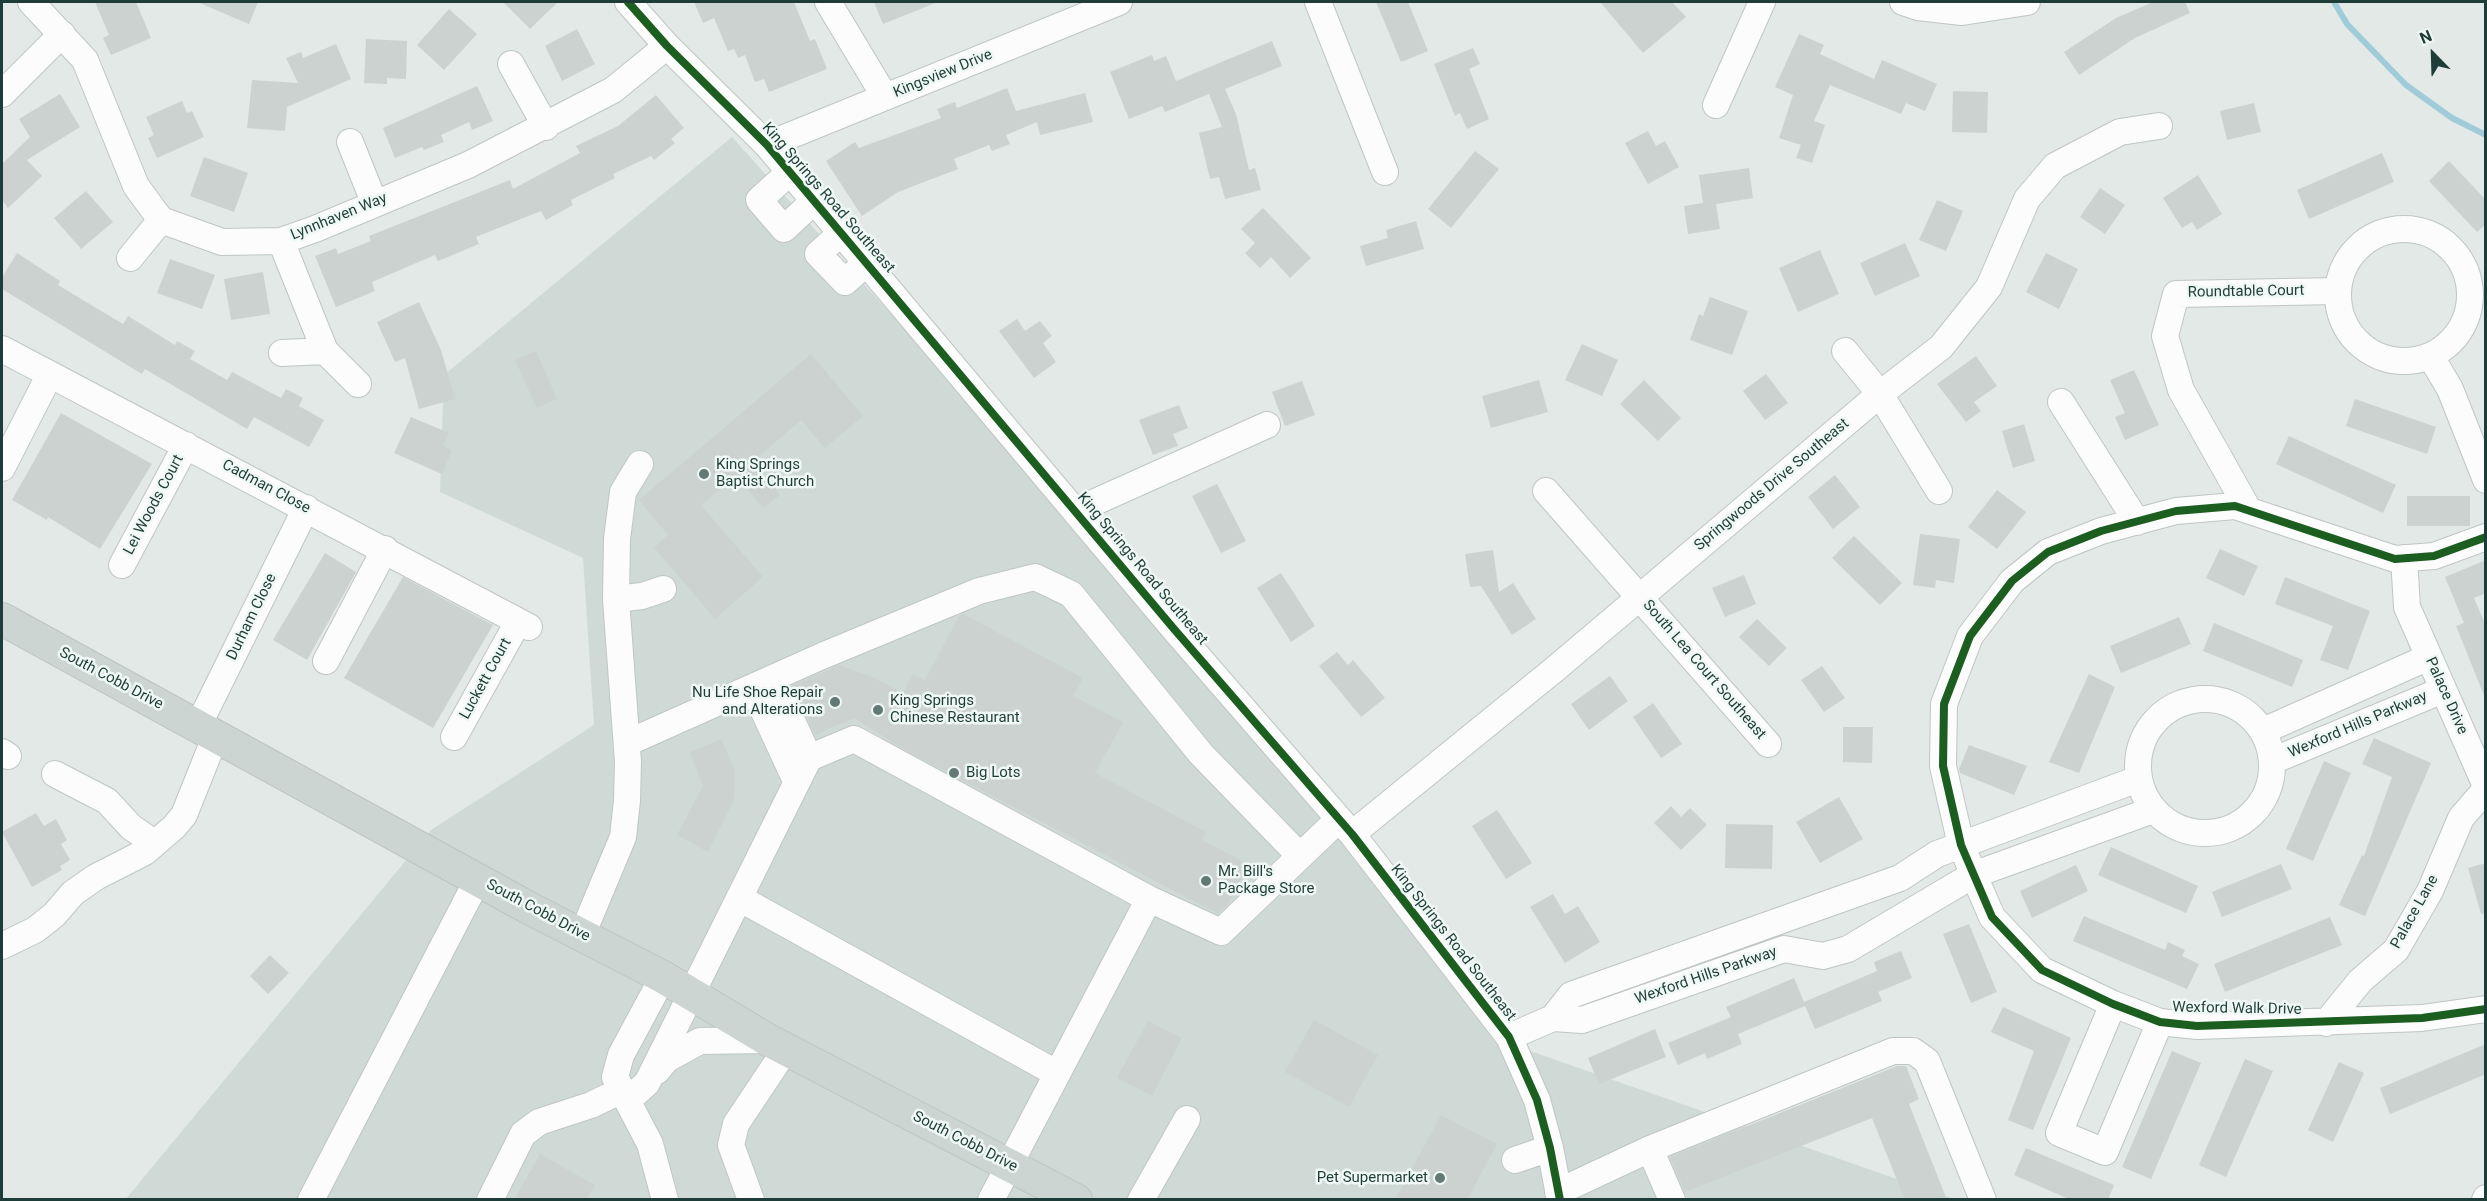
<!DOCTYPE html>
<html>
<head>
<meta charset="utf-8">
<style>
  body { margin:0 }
  #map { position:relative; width:2487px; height:1201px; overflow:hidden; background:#e2e9e6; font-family:Roboto,sans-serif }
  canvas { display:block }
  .frame { position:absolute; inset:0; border:3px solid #1f3d38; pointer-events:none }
  .north { position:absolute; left:2403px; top:24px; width:60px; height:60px; -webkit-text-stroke:4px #f0f8f5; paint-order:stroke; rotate:337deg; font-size:16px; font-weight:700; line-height:24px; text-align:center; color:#1f3d38 }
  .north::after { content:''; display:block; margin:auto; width:21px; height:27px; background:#1f3d38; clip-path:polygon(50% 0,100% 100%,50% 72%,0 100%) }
</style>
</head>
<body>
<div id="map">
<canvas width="2487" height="1201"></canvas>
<div class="frame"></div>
<div class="north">N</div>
</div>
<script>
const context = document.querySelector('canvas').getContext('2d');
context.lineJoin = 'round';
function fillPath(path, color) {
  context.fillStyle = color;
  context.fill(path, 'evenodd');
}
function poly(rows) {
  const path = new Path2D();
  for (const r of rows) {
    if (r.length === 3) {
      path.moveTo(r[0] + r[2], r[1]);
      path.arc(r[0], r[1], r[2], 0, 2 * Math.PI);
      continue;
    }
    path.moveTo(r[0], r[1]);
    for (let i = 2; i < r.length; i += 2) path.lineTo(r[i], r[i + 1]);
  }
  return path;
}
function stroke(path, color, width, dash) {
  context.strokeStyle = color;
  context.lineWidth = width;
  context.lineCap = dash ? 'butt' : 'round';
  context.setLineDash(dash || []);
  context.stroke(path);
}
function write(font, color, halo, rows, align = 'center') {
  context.font = font + ' Roboto,sans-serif';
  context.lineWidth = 5;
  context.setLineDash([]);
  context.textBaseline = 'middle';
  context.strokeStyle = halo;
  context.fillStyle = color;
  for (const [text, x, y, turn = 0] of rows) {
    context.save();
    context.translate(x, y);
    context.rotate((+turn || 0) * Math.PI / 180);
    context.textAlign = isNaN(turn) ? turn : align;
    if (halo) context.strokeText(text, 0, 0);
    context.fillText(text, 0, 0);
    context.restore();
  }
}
fillPath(poly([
  [732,137,978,411,1340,831,1513,1045,1954,1199,125,1200,431,830,594,725,583,558,440,492,444,375]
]), '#cfdad6');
stroke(poly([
  [2334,2,2347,24,2406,85,2452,118,2486,135]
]), '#a0ccda', 6);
fillPath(poly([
  [95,2,136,2,151,38,111,55,103,38,109,35],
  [197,2,258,2,249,24],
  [503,2,558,2,530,29],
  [694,2,794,2,810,41,815,39,827,69,769,92,764,79,755,82,745,55,738,58,734,49,728,51,714,18,703,23],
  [874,2,938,2,883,24],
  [1376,2,1408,2,1428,51,1401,62],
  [1600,2,1672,2,1686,17,1643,53],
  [2153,2,2185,2,2190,13,2135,38,2079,75,2064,52,2116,18],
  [449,9,477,34,444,70,417,45],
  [577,29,595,64,562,81,545,46],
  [1799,34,1824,45,1820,54,1874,79,1882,60,1937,84,1925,111,1906,103,1901,114,1830,85,1814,121,1825,125,1812,163,1796,158,1801,145,1779,138,1793,95,1775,87],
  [366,39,407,41,406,79,387,78,387,84,364,83],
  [1272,41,1282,66,1225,89,1236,114,1249,170,1255,168,1261,190,1225,199,1219,177,1210,179,1199,133,1222,127,1209,94,1165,112,1162,106,1129,119,1110,72,1152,55,1154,61,1166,56,1176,81],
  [336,44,351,79,287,107,285,131,247,128,252,80,298,83,286,58,301,52,303,58],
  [1473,48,1480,64,1469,69,1489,119,1467,129,1460,113,1455,116,1434,64],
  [477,86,493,121,472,130,469,122,441,135,444,142,424,150,422,147,395,158,383,128],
  [1007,88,1016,111,1085,93,1093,122,1040,135,1037,122,1006,135,1010,144,992,151,989,145,954,159,958,169,898,192,862,216,826,161,855,142,859,148,941,118,937,109,955,102,957,108],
  [1953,91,1988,92,1987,133,1952,132],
  [60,94,80,127,27,160,42,176,8,208,2,200,2,164,30,137,19,119],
  [656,95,684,128,671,139,675,143,654,160,651,156,613,174,615,178,571,200,573,205,546,220,541,211,476,237,479,244,438,261,435,255,372,282,375,291,336,307,315,256,336,248,338,254,371,241,369,236,510,180,513,189,580,153,576,146,618,126],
  [182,101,187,113,192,111,204,137,157,158,148,138,154,135,146,117],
  [2254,103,2261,132,2227,140,2220,111],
  [1648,131,1656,146,1665,141,1679,167,1648,184,1625,143],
  [1475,151,1499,169,1451,228,1428,209],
  [2382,153,2394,182,2309,219,2297,190],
  [204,157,248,173,234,212,190,196],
  [2449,161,2486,200,2486,224,2477,232,2429,181],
  [1749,168,1753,198,1716,204,1720,229,1688,234,1684,206,1703,203,1699,175],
  [2198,175,2222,214,2197,230,2192,222,2182,228,2163,198],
  [2100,188,2125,205,2105,234,2080,217],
  [86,191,113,222,81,249,54,218],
  [1937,200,1963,211,1946,251,1919,240],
  [1263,208,1311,258,1290,278,1271,257,1260,268,1245,253,1255,243,1241,229],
  [1416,221,1424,249,1366,266,1360,246,1388,238,1386,230],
  [1905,243,1920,276,1875,296,1860,263],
  [1820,250,1839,294,1798,312,1779,268],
  [17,253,60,281,58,285,123,324,128,316,175,345,177,341,195,351,190,359,227,380,232,372,281,398,286,389,303,398,299,406,324,420,309,447,254,417,247,429,145,369,142,374,2,289,2,277],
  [2046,253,2078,269,2059,309,2026,292],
  [170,259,215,275,202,309,157,293],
  [263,272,270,314,231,320,224,279],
  [1710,297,1748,311,1732,355,1690,340,1699,314,1703,316],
  [419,302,441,350,455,399,419,409,405,358,395,362,377,322],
  [1017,319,1025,331,1040,321,1052,336,1043,343,1056,362,1034,378,999,331],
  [1582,344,1618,360,1602,396,1565,380],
  [536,351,557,399,537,408,515,360],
  [811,354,863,416,825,448,801,420,753,461,780,495,763,508,736,476,701,505,763,577,715,619,654,547,668,535,639,500],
  [1976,356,1997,386,1974,402,1981,411,1966,422,1937,384],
  [2134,370,2159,425,2125,440,2115,417,2125,413,2110,380],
  [1766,374,1788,403,1765,420,1743,391],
  [1539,380,1548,412,1491,428,1482,396],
  [1644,380,1681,418,1658,441,1620,404],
  [1302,381,1315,415,1285,426,1272,392],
  [2355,399,2436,427,2427,454,2346,426],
  [1179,405,1188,428,1173,434,1178,446,1153,455,1139,420],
  [61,413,152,464,100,549,48,517,47,520,12,500],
  [411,417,449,433,443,446,452,450,442,474,394,453],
  [2024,424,2035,461,2013,468,2002,431],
  [2289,436,2396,485,2383,513,2276,464],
  [1835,475,1860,507,1833,529,1808,497],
  [1217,484,1246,541,1221,553,1192,496],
  [1997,490,2026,512,1997,549,1968,527],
  [2407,496,2470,496,2470,526,2407,526],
  [1920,534,1960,539,1954,583,1936,580,1935,588,1913,585],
  [1854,536,1902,583,1880,605,1832,558],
  [2220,549,2258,566,2244,596,2206,578],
  [1493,550,1499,592,1513,583,1536,619,1512,635,1481,586,1470,587,1465,554],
  [325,553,356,572,307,660,273,640],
  [2486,560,2486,593,2474,598,2486,626,2485,698,2456,626,2464,623,2445,577],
  [1281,573,1315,626,1291,642,1257,588],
  [1744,575,1756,604,1725,617,1712,588],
  [403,577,493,625,433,728,344,678],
  [2285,577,2370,611,2348,670,2320,660,2333,626,2275,604],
  [963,614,1083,678,1073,696,1123,722,1095,773,1206,832,1202,840,1248,864,1228,905,1218,914,910,753,854,718,815,735,797,695,789,687,839,665,870,676,903,693,913,674,925,680,959,616],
  [2179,617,2191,644,2121,673,2110,646],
  [1757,619,1787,648,1769,666,1739,637],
  [2214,623,2303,660,2292,687,2203,651],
  [1337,652,1348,665,1353,660,1385,698,1361,717,1319,666],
  [1822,666,1845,698,1824,712,1801,680],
  [2089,674,2115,687,2079,773,2049,762],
  [1610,676,1628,701,1589,730,1571,704],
  [1653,703,1682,744,1661,758,1633,717],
  [1843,727,1873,727,1872,763,1843,762],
  [2374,738,2431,763,2365,916,2339,905,2362,855,2364,856,2392,777,2362,764],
  [721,739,735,771,734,800,708,852,677,835,703,786,690,752],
  [1969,745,2027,766,2014,795,1960,773,1959,769],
  [2324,761,2351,773,2313,861,2286,849],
  [1839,797,1863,839,1820,863,1796,822],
  [1671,806,1681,817,1690,808,1707,825,1681,850,1654,823],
  [1497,810,1532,863,1506,879,1472,826],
  [36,813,44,826,56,819,67,840,61,844,70,860,60,866,62,870,32,887,2,832],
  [1726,824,1773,825,1772,869,1725,868],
  [2111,847,2198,886,2186,913,2098,875],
  [2486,863,2486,913,2481,914,2468,868],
  [2281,864,2292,889,2222,917,2212,892],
  [2076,865,2088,891,2032,918,2020,891],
  [1553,894,1565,914,1578,906,1600,942,1565,963,1530,907],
  [2084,916,2165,950,2168,942,2185,950,2182,956,2199,964,2187,989,2073,941],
  [2330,917,2342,945,2225,992,2214,964],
  [1969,924,1997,992,1971,1003,1943,934],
  [1901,951,1912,978,1878,992,1882,1001,1815,1029,1805,1006,1738,1034,1742,1044,1707,1059,1705,1053,1678,1065,1668,1043,1731,1017,1726,1007,1794,978,1804,1002,1877,971,1874,962],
  [270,955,289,973,268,994,250,976],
  [2003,1007,2071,1038,2033,1130,2008,1120,2034,1051,1991,1032],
  [1314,1020,1378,1055,1349,1107,1285,1072],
  [1148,1021,1182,1038,1152,1096,1117,1078],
  [1655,1029,1666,1057,1599,1084,1588,1058],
  [2486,1044,2486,1074,2390,1114,2380,1088],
  [2172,1051,2201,1063,2151,1179,2122,1167],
  [2245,1059,2273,1071,2226,1177,2199,1165],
  [2339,1062,2364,1073,2333,1142,2308,1130],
  [1897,1066,1906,1066,1919,1099,1909,1104,1947,1200,1905,1200,1872,1118,1685,1192,1670,1157],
  [1441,1115,1497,1144,1467,1200,1395,1200],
  [2026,1148,2114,1185,2108,1200,2071,1200,2014,1175],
  [540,1154,595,1185,586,1200,514,1200]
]), '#ccd2d0');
const minor = poly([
  [31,2,85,60,136,186,161,220,222,242,281,241,315,229,468,165,613,90,667,46],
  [628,2,667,46,767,145,1174,629,1352,834,1509,1037,1537,1100,1550,1148,1560,1200],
  [828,2,885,97],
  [1318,2,1385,172],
  [1903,2,1918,7,1962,12,2027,2],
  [511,64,546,127],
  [2,94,62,34],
  [1716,105,1762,2],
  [350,142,374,202],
  [767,145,1119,2],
  [790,172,759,200,784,229,814,201],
  [2404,295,66],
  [841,233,818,254,845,282,866,263],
  [281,241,325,351,358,384],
  [130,258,161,220],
  [2,349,529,627],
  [1845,351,1880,394,1939,491],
  [282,353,325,351],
  [2431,357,2450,389,2486,480],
  [2061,402,2137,522],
  [2,468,50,374],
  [1546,491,1768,744],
  [2248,509,2181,390,2165,336,2176,294,2337,291],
  [1075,511,1267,425],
  [2486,537,2434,556,2395,559,2235,506,2176,511,2101,531,2048,552,2012,581,1970,636,1944,704,1943,766,1961,845,1992,917,2042,970,2113,1004,2160,1022,2197,1026,2422,1018,2486,1009],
  [2404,558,2407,607,2486,786],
  [122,565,186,445],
  [616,599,642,596,663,589],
  [326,661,385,549],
  [2205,766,67],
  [198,726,306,508],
  [2263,731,2429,657],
  [454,737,518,622],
  [627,743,822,656,979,591,1035,577,1071,594,1201,754,1300,856],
  [2,752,8,756],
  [2272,761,2443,690],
  [55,774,107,801,131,827,154,843],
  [796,781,760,703,773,697,783,701,809,758],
  [1352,834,1555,669,1880,394,1941,347,1989,287,2027,199,2055,166,2120,132,2159,126],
  [739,898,1056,1073],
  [582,935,623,837,627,801,628,762,616,599,617,539,623,492,640,464],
  [2,946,35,930,54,915,73,893,96,877,145,852,174,827,184,815,216,735],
  [663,977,621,1055,615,1077,650,1144,665,1200],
  [2113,1004,2059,1133,2105,1152,2160,1022],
  [1553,1018,1571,995,1900,878,1937,854,2138,779],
  [2326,1023,2360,981,2396,950,2430,891,2461,818,2486,789],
  [1509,1037,1553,1018,1582,1020,1784,949,1823,956,1848,949,1973,875,2153,810],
  [657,1071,667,1059,700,1041,768,1040],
  [628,1100,647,1083,809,758,854,739,1149,899,1221,932,1339,819],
  [1650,1149,1672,1200],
  [1515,1160,1550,1148],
  [1558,1192,1650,1149,1893,1051,1913,1051,1927,1061,1983,1200],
  [311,1200,478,879],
  [490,1200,523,1134,539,1122,591,1105,622,1090],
  [751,1200,731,1145,736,1124,786,1049],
  [991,1200,1149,899],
  [1141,1200,1187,1119],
  [2485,1200,2486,1198]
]);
const major = poly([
  [2,619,529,908,663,977,768,1040,1076,1200]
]);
stroke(minor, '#bfc6c3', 28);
stroke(major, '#bbc5c3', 34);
stroke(minor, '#fbfcfb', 26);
stroke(major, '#cdd5d3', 32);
stroke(poly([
  [628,2,667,46,767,145,1174,629,1352,834,1509,1037,1537,1100,1550,1148,1560,1200],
  [2486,537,2434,556,2395,559,2235,506,2176,511,2101,531,2048,552,2012,581,1970,636,1944,704,1943,766,1961,845,1992,917,2042,970,2113,1004,2160,1022,2197,1026,2422,1018,2486,1009]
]), '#1b5e20', 8);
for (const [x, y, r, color] of [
  [704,474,6,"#637975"],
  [835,702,6,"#637975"],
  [878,710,6,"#637975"],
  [954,773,6,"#637975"],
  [1206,881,6,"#637975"],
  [1440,1178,6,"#637975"]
]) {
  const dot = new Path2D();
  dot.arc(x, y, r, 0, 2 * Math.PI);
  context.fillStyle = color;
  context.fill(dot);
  stroke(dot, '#f0f8f5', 2);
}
write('15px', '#1f3d38', '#f0f8f5', [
  ["Kingsview Drive",943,74,-22],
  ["King Springs Road Southeast",828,198,49],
  ["Lynnhaven Way",339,217,-22],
  ["Roundtable Court",2246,292,-1],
  ["Springwoods Drive Southeast",1772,485,-40],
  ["Cadman Close",266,487,28],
  ["Lei Woods Court",154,505,-62],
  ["King Springs Road Southeast",1142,569,50],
  ["Durham Close",252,617,-64],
  ["South Lea Court Southeast",1704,670,49],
  ["South Cobb Drive",111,679,28],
  ["Luckett Court",486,679,-61],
  ["Palace Drive",2446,696,66],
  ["Wexford Hills Parkway",2358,725,-23],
  ["South Cobb Drive",538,911,28],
  ["Palace Lane",2415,912,-61],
  ["King Springs Road Southeast",1453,943,52],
  ["Wexford Hills Parkway",1706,976,-19],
  ["Wexford Walk Drive",2237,1009,1],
  ["South Cobb Drive",965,1142,27]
]);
write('15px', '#1f3d38', '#f0f8f5', [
  ["King Springs",716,465],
  ["Baptist Church",716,482],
  ["Nu Life Shoe Repair",823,693,"right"],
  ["and Alterations",823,710,"right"],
  ["King Springs",890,701],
  ["Chinese Restaurant",890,718],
  ["Big Lots",966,773],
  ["Mr. Bill's",1218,872],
  ["Package Store",1218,889],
  ["Pet Supermarket",1428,1178,"right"]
], 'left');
</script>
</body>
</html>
